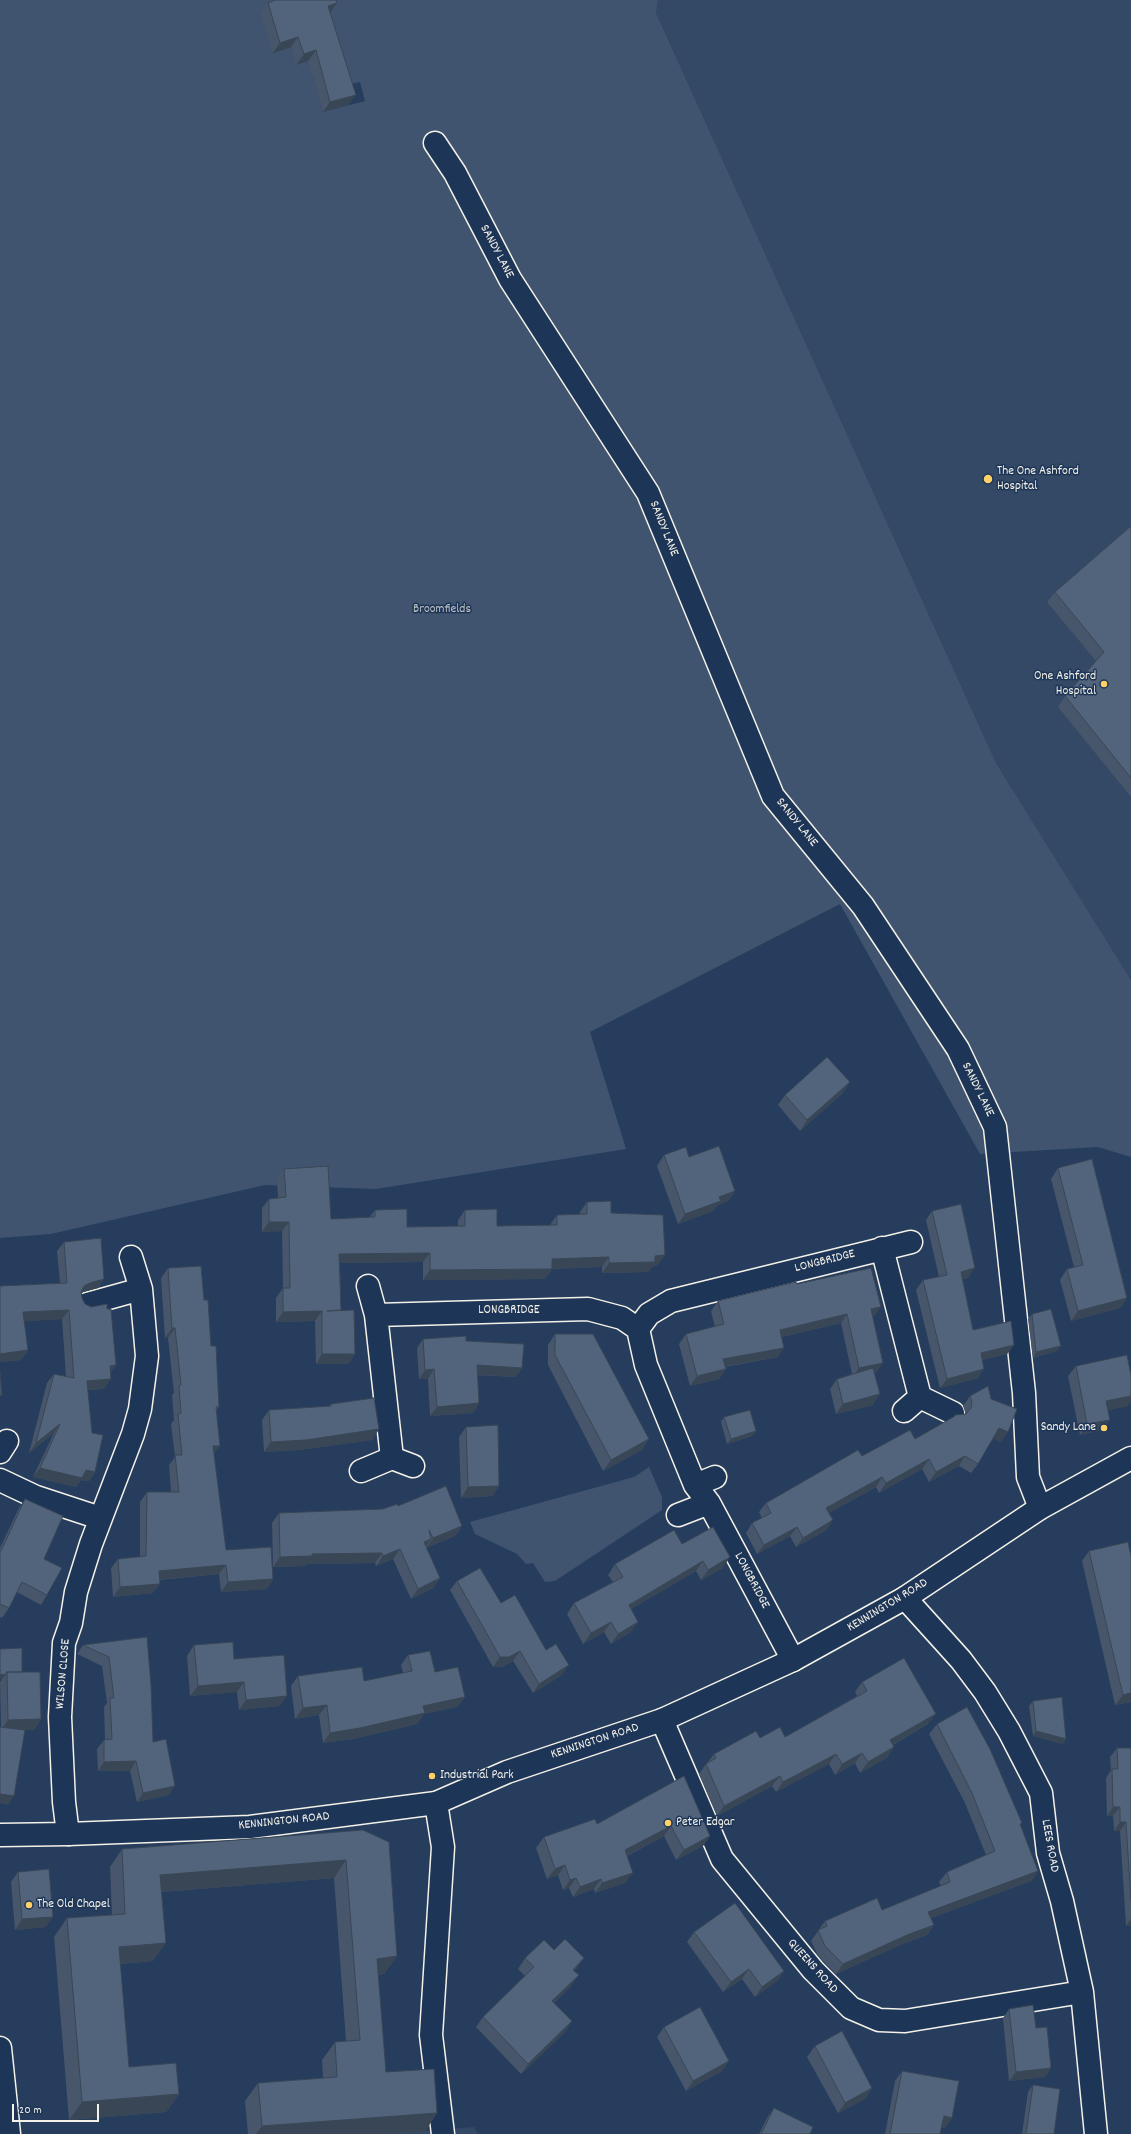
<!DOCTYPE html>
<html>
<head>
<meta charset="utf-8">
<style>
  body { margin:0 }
  #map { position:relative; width:1131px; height:2134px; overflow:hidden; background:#263d5d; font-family:Dekko,sans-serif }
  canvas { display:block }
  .scale { position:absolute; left:12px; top:2104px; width:87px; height:18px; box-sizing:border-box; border:2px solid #f4f1e8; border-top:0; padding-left:5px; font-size:12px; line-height:14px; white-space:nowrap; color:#f4f1e8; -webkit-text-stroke:3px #1d3557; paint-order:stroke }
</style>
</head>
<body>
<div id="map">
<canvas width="1131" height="2134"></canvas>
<div class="scale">20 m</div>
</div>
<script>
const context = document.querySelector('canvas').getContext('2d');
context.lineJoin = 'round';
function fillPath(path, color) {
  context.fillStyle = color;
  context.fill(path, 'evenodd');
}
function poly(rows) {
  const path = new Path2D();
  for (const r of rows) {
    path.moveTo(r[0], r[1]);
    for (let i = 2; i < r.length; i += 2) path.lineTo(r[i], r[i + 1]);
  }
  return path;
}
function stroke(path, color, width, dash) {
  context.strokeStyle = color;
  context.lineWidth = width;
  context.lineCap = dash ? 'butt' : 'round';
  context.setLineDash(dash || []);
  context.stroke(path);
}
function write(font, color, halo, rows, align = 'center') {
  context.font = font + ' Dekko,sans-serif';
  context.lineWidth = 3;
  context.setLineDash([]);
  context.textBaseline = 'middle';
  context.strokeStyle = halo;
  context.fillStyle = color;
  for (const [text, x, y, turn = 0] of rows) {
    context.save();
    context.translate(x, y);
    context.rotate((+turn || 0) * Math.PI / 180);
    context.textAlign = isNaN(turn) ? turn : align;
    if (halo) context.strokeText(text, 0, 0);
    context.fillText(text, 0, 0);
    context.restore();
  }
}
fillPath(poly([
  [658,0,1131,0,1131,980,996,763,656,13],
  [474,2127,478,2134,383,2134]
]), '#334966');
fillPath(poly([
  [0,0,299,0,273,53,291,47,297,64,326,0,658,0,656,13,996,763,1131,980,1131,1157,1098,1147,980,1154,840,904,590,1032,626,1149,376,1189,265,1185,51,1234,0,1238],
  [312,74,343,86,360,82,365,101,323,112],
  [649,1467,662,1497,662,1510,555,1581,545,1582,533,1563,526,1564,517,1554,475,1534,470,1522,634,1477]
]), '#40546f');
const minor = poly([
  [435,143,455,173,510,279,648,493,773,796,863,906,958,1049,995,1127,1024,1393,1028,1477,1040,1508],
  [882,1248,920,1397],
  [368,1286,376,1315,392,1458],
  [87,1304,141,1289],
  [376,1315,588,1309,622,1318,638,1329],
  [904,1411,920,1397,953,1413],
  [0,1452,7,1441],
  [361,1471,392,1458,413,1466],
  [0,1480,36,1497,100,1518],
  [695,1485,715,1477],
  [678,1515,709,1503],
  [905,1598,961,1660,985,1692,1009,1731,1041,1793,1048,1853,1062,1901,1082,1992,1096,2134],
  [793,1660,709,1503,695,1485,646,1365,638,1329,649,1314,671,1301,911,1242],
  [662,1720,722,1859,813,1970,851,2008,879,2020,905,2021,1082,1992],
  [436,1803,443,1847,431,2035,443,2134],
  [68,1834,64,1802,60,1717,64,1643,71,1623,76,1592,91,1544,133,1434,140,1409,147,1356,141,1289,131,1257],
  [0,2048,9,2134]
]);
const major = poly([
  [0,1835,68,1834,250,1827,436,1803,507,1772,662,1720,793,1660,905,1598,1040,1508,1131,1458]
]);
stroke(minor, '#f4f1e8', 25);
stroke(major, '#f4f1e8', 25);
stroke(minor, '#1d3557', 22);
stroke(major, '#1d3557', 22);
fillPath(poly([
  [268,3,337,3,330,13,348,105,323,112,308,61,296,65,291,47,273,53,261,13],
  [1131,526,1131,797,1058,707,1065,696,1096,661,1047,602,1055,592],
  [843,1093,800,1131,778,1105,785,1095],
  [664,1155,689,1157,735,1191,728,1201,718,1205,713,1211,678,1224,657,1166],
  [1058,1168,1127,1298,1120,1308,1071,1321,1060,1280,1067,1269,1074,1267,1051,1179],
  [284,1169,331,1219,369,1218,375,1210,407,1227,458,1226,458,1220,465,1210,497,1226,550,1225,557,1215,580,1214,580,1212,587,1202,611,1213,658,1265,653,1266,648,1272,602,1273,602,1267,552,1269,545,1279,423,1280,423,1262,340,1263,341,1311,355,1354,348,1364,316,1364,315,1321,276,1322,276,1298,283,1288,282,1231,262,1232,262,1208,269,1199,278,1198,277,1179],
  [932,1211,968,1278,962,1279,973,1330,1014,1345,1007,1354,982,1360,978,1378,940,1388,916,1290,923,1280,939,1277,926,1220],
  [64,1242,98,1288,83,1292,82,1293,82,1298,85,1304,91,1307,107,1309,116,1365,110,1373,104,1389,87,1390,95,1472,89,1481,81,1480,76,1487,33,1477,54,1433,29,1453,47,1383,54,1374,66,1377,62,1319,24,1321,28,1350,21,1360,0,1362,0,1286,60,1283,57,1251],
  [168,1268,204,1300,219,1407,216,1411,214,1454,226,1550,273,1579,267,1589,221,1592,219,1574,159,1580,153,1593,113,1597,111,1568,118,1559,140,1557,140,1502,147,1492,171,1492,169,1465,175,1457,171,1424,174,1420,172,1395,174,1393,168,1338,165,1338,161,1278],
  [797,1284,874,1317,873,1317,876,1373,875,1373,873,1405,836,1414,830,1389,837,1379,852,1374,841,1323,782,1337,778,1357,725,1367,726,1369,719,1379,690,1386,679,1344,686,1334,715,1327,711,1311,718,1301],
  [1032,1314,1057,1351,1033,1358,1028,1319],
  [555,1334,642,1450,603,1471,548,1365,548,1345],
  [423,1339,522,1368,516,1377,477,1375,479,1403,473,1413,430,1416,428,1379,419,1379,417,1348],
  [1076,1366,1128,1406,1108,1410,1102,1430,1080,1435,1068,1376],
  [970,1396,1001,1442,993,1438,978,1464,971,1473,959,1466,929,1482,922,1469,879,1493,876,1487,829,1513,827,1530,796,1547,790,1536,757,1554,746,1533,752,1523,762,1518,759,1512,766,1503,862,1456,915,1439,952,1418,955,1415,965,1414,965,1412,963,1406],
  [331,1404,379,1429,372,1440,299,1450,264,1452,262,1420,269,1410,329,1406],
  [724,1417,756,1431,752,1436,727,1444,721,1422],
  [466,1427,499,1486,492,1496,461,1498,459,1437],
  [25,1499,44,1559,47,1595,41,1605,17,1592,9,1608,2,1618,0,1617,0,1548,19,1508],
  [398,1506,462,1526,455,1536,426,1548,440,1578,433,1588,411,1599,393,1559,376,1566,375,1563,307,1564,305,1566,273,1567,272,1523,279,1513,383,1509],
  [682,1544,723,1568,701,1580,696,1571,631,1609,631,1632,611,1644,604,1632,583,1644,567,1614,574,1603,613,1582,608,1575,615,1564],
  [1089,1551,1131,1556,1131,1702,1115,1705,1082,1561],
  [457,1581,501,1603,546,1650,562,1675,533,1693,513,1661,502,1667,493,1667,450,1590],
  [147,1637,153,1742,169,1795,137,1802,130,1771,98,1771,97,1749,104,1740,105,1739,104,1707,107,1703,102,1666,77,1654,83,1645],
  [194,1645,234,1659,280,1706,239,1710,237,1692,190,1696,187,1656],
  [0,1649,22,1672,41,1719,34,1730,25,1730,9,1804,0,1803,0,1727,1,1727,0,1682,2,1679],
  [408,1655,435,1672,465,1697,457,1707,424,1714,417,1724,353,1739,323,1743,319,1715,295,1719,291,1686,298,1676,364,1681,403,1673,401,1665],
  [862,1682,928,1724,893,1745,887,1758,860,1773,855,1763,835,1775,829,1764,776,1792,772,1786,717,1816,699,1774,706,1764,708,1762,714,1754,760,1738,785,1737,857,1696,855,1692],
  [1033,1701,1063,1744,1033,1736,1029,1706],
  [937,1724,1020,1825,1038,1871,1031,1881,931,1918,934,1925,927,1935,900,1945,836,1974,818,1956,811,1941,825,1921,882,1910,941,1886,939,1882,947,1872,986,1855,965,1803,929,1734],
  [1117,1748,1131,1748,1131,1925,1126,1926,1120,1831,1114,1831,1113,1816,1107,1816,1106,1778,1111,1770,1110,1757],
  [684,1776,710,1836,703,1846,676,1860,664,1836,627,1856,625,1883,595,1893,594,1889,573,1897,569,1888,563,1890,558,1875,547,1879,536,1848,544,1837,597,1824],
  [363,1830,397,1956,384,1974,378,1975,386,2072,437,2113,425,2131,384,2134,248,2134,245,2101,258,2083,323,2078,322,2060,335,2042,346,2041,334,1878,162,1892,153,1961,120,1964,129,2067,179,2094,166,2112,69,2120,54,1937,67,1918,112,1915,110,1867,122,1849],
  [18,1872,46,1927,15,1930,11,1882],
  [694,1932,784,1971,777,1981,755,1997,742,1979,723,1992,687,1942],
  [554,1950,577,1968,574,1971,571,1986,554,2003,572,2021,565,2032,521,2074,476,2027,483,2017,525,1976,518,1969,525,1958],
  [1009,2009,1036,2028,1051,2068,1045,2077,1009,2081,1003,2018],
  [664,2027,729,2061,722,2071,686,2091,657,2037],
  [815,2046,872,2088,865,2099,838,2113,807,2057],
  [902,2071,952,2118,945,2128,941,2127,940,2134,885,2134,895,2081],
  [1033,2085,1054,2134,1022,2134,1028,2092],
  [774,2108,810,2134,759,2134,767,2118]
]), '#47566a');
fillPath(poly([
  [337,3,330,13,328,6],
  [298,37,291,47,273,53,280,43],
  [316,50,308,61,296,65,304,54],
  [356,95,348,105,323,112,330,102],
  [850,1082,843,1093,800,1131,807,1120],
  [735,1191,728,1201,718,1205,713,1211,678,1224,685,1214,719,1197],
  [269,1222,289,1222,282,1231,262,1232],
  [430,1253,423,1262,332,1263,339,1254],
  [665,1255,658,1265,653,1266,648,1272,602,1273,609,1263,655,1256],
  [609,1257,602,1267,545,1269,552,1259],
  [975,1268,968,1278,954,1281,961,1272],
  [552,1269,545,1279,423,1280,430,1270],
  [104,1279,98,1288,83,1292,78,1296,84,1286,90,1283],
  [1127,1298,1120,1308,1071,1321,1078,1311],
  [881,1307,874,1317,864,1319,871,1309],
  [69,1310,62,1319,17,1322,23,1312],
  [322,1311,315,1321,276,1322,283,1312],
  [847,1314,841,1323,773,1339,780,1330],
  [172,1328,175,1328,168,1338,165,1338],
  [1014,1345,1007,1354,974,1362,981,1353],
  [1061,1346,1057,1351,1033,1358,1036,1352],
  [784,1348,778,1357,716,1368,723,1359],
  [28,1350,21,1360,0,1362,0,1354],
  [322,1354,355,1354,348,1364,316,1364],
  [883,1363,876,1373,853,1377,859,1368],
  [116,1365,109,1375,110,1366],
  [477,1365,522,1368,516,1377,470,1374],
  [434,1369,428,1379,419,1379,425,1370],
  [726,1369,719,1379,690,1386,697,1376],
  [984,1369,978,1378,940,1388,947,1379],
  [111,1379,104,1389,80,1390,87,1381],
  [880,1394,873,1405,836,1414,843,1404],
  [1131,1396,1131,1401,1128,1406,1099,1412,1106,1401],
  [479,1403,473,1413,430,1416,437,1407],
  [1110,1420,1102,1430,1080,1435,1087,1424],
  [60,1424,54,1433,29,1453,36,1443],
  [999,1428,1008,1432,1001,1442,992,1438],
  [379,1429,372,1440,299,1450,264,1452,271,1442],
  [756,1431,752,1436,727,1444,731,1439],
  [649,1439,642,1450,603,1471,611,1460],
  [213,1446,220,1446,213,1455],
  [965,1456,959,1466,929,1482,936,1472],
  [929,1459,922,1469,879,1493,886,1483],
  [40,1468,86,1470,95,1472,89,1481,81,1480,76,1487,33,1477],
  [882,1477,876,1487,820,1518,826,1508],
  [499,1486,492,1496,461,1498,468,1487],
  [833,1520,827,1530,796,1547,803,1538],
  [462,1526,455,1536,426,1548,433,1538],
  [797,1527,790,1536,757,1554,764,1545],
  [431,1539,424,1549,424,1542],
  [400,1549,393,1559,376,1566,383,1556],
  [382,1553,375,1563,307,1564,305,1566,273,1567,280,1557,312,1554],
  [730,1557,723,1568,701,1580,708,1570],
  [703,1561,696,1571,621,1615,629,1605],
  [226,1565,219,1574,152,1580,159,1571],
  [440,1578,433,1588,411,1599,418,1589],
  [273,1579,267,1589,221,1592,228,1582],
  [160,1584,153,1593,113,1597,120,1587],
  [611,1622,604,1632,583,1644,591,1633],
  [638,1622,631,1632,611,1644,618,1634],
  [520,1651,513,1661,502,1667,493,1667,500,1657],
  [569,1665,562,1675,533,1693,539,1684],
  [6,1674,2,1679,0,1680,0,1675],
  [244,1682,237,1692,190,1696,198,1686],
  [1131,1693,1131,1702,1115,1705,1123,1695],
  [287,1696,280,1706,239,1710,246,1700],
  [465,1697,457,1707,424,1714,417,1724,353,1739,323,1743,330,1733,423,1706],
  [327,1705,319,1715,295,1719,303,1708],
  [936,1714,928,1724,883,1750,890,1740],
  [41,1719,34,1730,1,1730,8,1720],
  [1036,1731,1066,1739,1063,1744,1033,1736],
  [894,1747,887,1758,860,1773,868,1762],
  [862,1753,855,1763,835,1775,842,1764],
  [836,1754,829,1764,776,1792,783,1782],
  [136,1761,130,1771,98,1771,104,1762],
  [780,1776,772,1786,717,1816,724,1806],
  [175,1786,169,1795,137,1802,143,1793],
  [0,1794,14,1796,9,1804,0,1803],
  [1113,1807,1120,1807,1113,1816,1107,1816],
  [1120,1822,1126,1822,1120,1831,1114,1831],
  [671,1826,664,1836,618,1860,625,1850],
  [710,1836,703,1846,676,1860,684,1850],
  [346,1860,334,1878,147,1893,160,1875],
  [565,1865,558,1875,547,1879,555,1869],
  [1038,1871,1031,1881,921,1922,928,1912],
  [633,1873,625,1883,595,1893,602,1883],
  [576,1878,569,1888,563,1890,570,1880],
  [601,1879,594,1889,573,1897,580,1887],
  [53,1917,46,1927,15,1930,22,1919],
  [1131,1918,1131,1925,1126,1926],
  [934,1925,927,1935,900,1945,836,1974,843,1964,907,1935],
  [166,1943,153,1961,106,1965,119,1947],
  [397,1956,384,1974,364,1978,377,1959],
  [584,1958,577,1968,566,1980,573,1970],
  [749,1969,742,1979,723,1992,731,1982],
  [784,1971,777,1981,755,1997,762,1987],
  [579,1975,571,1986,545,2011,552,2001],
  [572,2021,565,2032,521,2074,528,2064],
  [729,2061,722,2071,686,2091,693,2081],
  [1051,2068,1045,2077,1009,2081,1016,2072],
  [872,2088,865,2099,838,2113,845,2103],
  [179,2094,166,2112,69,2120,82,2102],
  [437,2113,425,2131,384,2134,256,2134,262,2126],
  [944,2116,952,2118,945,2128,937,2126]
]), '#394656');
const building = poly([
  [275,0,336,0,337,3,328,6,356,95,330,102,316,50,304,54,298,37,280,43,268,3,275,0],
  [1131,526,1131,778,1065,696,1104,652,1055,592,1131,526],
  [827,1057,850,1082,807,1120,785,1095,827,1057],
  [719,1146,735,1191,719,1197,721,1201,685,1214,664,1155,686,1147,689,1157,719,1146],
  [1092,1159,1127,1298,1078,1311,1067,1269,1083,1265,1058,1168,1092,1159],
  [328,1166,331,1219,375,1217,375,1210,407,1209,407,1227,465,1226,465,1210,497,1209,497,1226,557,1225,557,1215,587,1214,587,1202,611,1201,611,1213,663,1215,665,1255,655,1256,655,1262,609,1263,609,1257,552,1259,552,1269,430,1270,430,1253,339,1254,341,1310,327,1311,354,1310,355,1354,322,1354,322,1311,283,1312,283,1288,290,1288,289,1222,269,1222,269,1199,286,1197,284,1169,328,1166],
  [961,1204,975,1268,961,1272,973,1330,1011,1321,1014,1345,981,1353,984,1369,947,1379,923,1280,947,1275,932,1211,961,1204],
  [101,1238,104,1279,90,1283,84,1286,81,1292,82,1298,85,1304,91,1307,107,1304,107,1309,111,1309,116,1365,110,1366,111,1379,87,1381,92,1433,103,1435,95,1472,86,1470,82,1478,40,1468,60,1424,36,1443,54,1374,74,1378,69,1310,23,1312,28,1350,0,1354,0,1286,67,1283,64,1242,101,1238],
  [201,1266,204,1300,208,1300,211,1346,216,1346,219,1407,216,1407,220,1446,213,1446,226,1550,271,1547,273,1579,228,1582,226,1565,159,1571,160,1584,120,1587,118,1559,146,1556,147,1492,179,1492,175,1455,182,1455,178,1414,181,1413,179,1386,181,1385,175,1328,172,1328,168,1268,201,1266],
  [871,1268,881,1307,871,1309,883,1363,859,1368,847,1314,780,1330,784,1348,723,1359,726,1369,697,1376,686,1334,724,1324,718,1301,796,1282,797,1284,871,1268],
  [1051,1309,1061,1346,1036,1352,1032,1314,1051,1309],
  [555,1334,593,1334,649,1439,611,1460,555,1355,555,1334],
  [466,1336,466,1341,524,1344,522,1368,477,1365,479,1403,437,1407,434,1369,425,1370,423,1339,466,1336],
  [1127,1355,1131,1375,1131,1396,1106,1401,1110,1420,1087,1424,1076,1366,1127,1355],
  [873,1368,880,1394,843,1404,837,1379,873,1368],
  [0,1372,2,1395,0,1396,0,1372],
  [988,1386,991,1399,1017,1409,1008,1432,999,1428,978,1464,965,1456,936,1472,929,1459,886,1483,882,1477,826,1508,833,1520,803,1538,797,1527,764,1545,752,1523,771,1513,766,1503,858,1450,862,1456,910,1430,915,1439,955,1416,955,1415,966,1414,971,1408,972,1402,970,1396,988,1386],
  [374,1398,379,1429,306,1440,271,1442,269,1410,331,1406,331,1404,374,1398],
  [750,1410,756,1431,731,1439,724,1417,750,1410],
  [498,1425,499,1486,468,1487,466,1427,498,1425],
  [446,1486,462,1526,433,1538,429,1530,431,1539,424,1542,440,1578,418,1589,400,1549,383,1556,382,1553,312,1554,312,1556,280,1557,279,1513,383,1509,397,1504,398,1506,446,1486],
  [25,1499,63,1516,44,1559,62,1568,47,1595,22,1582,9,1608,0,1604,0,1551,1,1551,25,1499],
  [713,1527,730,1557,708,1570,703,1561,629,1605,638,1622,618,1634,611,1622,591,1633,574,1603,623,1577,615,1564,674,1530,682,1544,713,1527],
  [1128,1542,1131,1556,1131,1693,1123,1695,1089,1551,1128,1542],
  [480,1568,501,1603,515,1595,546,1650,556,1644,569,1665,539,1684,520,1651,509,1657,500,1657,457,1581,480,1568],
  [147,1637,151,1685,153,1742,166,1739,175,1786,143,1793,136,1761,104,1762,104,1740,112,1739,110,1698,114,1698,109,1657,83,1645,147,1637],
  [233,1642,234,1659,284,1655,287,1696,246,1700,244,1682,198,1686,194,1645,233,1642],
  [22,1648,22,1672,7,1672,6,1674,0,1675,0,1649,22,1648],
  [430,1651,435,1672,458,1667,465,1697,423,1706,425,1713,360,1728,330,1733,327,1705,303,1708,298,1676,362,1667,364,1681,412,1671,408,1655,430,1651],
  [904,1658,936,1714,890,1740,894,1747,868,1762,862,1753,842,1764,836,1754,783,1782,780,1776,724,1806,706,1764,716,1758,714,1754,756,1731,760,1738,780,1727,785,1737,867,1691,862,1682,904,1658],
  [7,1672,40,1672,41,1719,8,1720,7,1672],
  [1062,1697,1066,1739,1036,1731,1033,1701,1062,1697],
  [967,1707,990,1749,1022,1823,1020,1824,1038,1871,928,1912,934,1925,907,1935,843,1964,825,1946,818,1930,827,1926,825,1921,877,1898,882,1910,950,1882,947,1872,995,1851,972,1793,937,1724,967,1707],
  [0,1727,25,1730,14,1796,0,1794,0,1727],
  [1117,1748,1131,1748,1131,1902,1126,1822,1120,1822,1120,1807,1113,1807,1112,1769,1118,1769,1117,1748],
  [684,1776,710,1836,684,1850,671,1826,625,1850,633,1873,602,1883,601,1879,580,1887,576,1878,570,1880,565,1865,555,1869,544,1837,595,1819,597,1824,684,1776],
  [363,1830,389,1842,397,1956,377,1959,386,2072,434,2069,437,2113,262,2126,258,2083,337,2077,335,2042,360,2040,346,1860,160,1875,166,1943,119,1947,129,2067,176,2063,179,2094,82,2102,67,1918,125,1914,122,1849,363,1830],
  [49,1869,53,1917,22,1919,18,1872,49,1869],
  [735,1903,784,1971,762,1987,749,1969,731,1982,694,1932,735,1903],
  [565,1939,584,1958,573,1970,579,1975,552,2001,572,2021,528,2064,483,2017,534,1967,525,1958,544,1940,554,1950,565,1939],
  [1033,2005,1036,2028,1047,2027,1051,2068,1016,2072,1009,2009,1033,2005],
  [700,2007,729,2061,693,2081,664,2027,700,2007],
  [842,2031,872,2088,845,2103,815,2046,842,2031],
  [902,2071,959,2081,952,2118,944,2116,940,2134,890,2134,902,2071],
  [1033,2085,1060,2089,1054,2134,1026,2134,1033,2085],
  [774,2108,813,2127,810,2134,761,2134,774,2108]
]);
fillPath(building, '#52647b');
stroke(building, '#394656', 1);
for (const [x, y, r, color] of [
  [988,479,5,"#ffd166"],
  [1104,684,4,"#ffd166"],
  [1104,1428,4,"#ffd166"],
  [432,1776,4,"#ffd166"],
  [668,1823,4,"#ffd166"],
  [29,1905,4,"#ffd166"]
]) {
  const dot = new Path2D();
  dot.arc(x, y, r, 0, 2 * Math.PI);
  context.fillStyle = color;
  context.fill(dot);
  stroke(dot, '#1d3557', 1.5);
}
write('13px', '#f4f1e8', '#1d3557', [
  ["SANDY LANE",496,252,62],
  ["SANDY LANE",663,529,68],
  ["SANDY LANE",796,823,51],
  ["SANDY LANE",977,1090,64],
  ["LONGBRIDGE",825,1262,-14],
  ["LONGBRIDGE",509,1311],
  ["LONGBRIDGE",751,1581,62],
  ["KENNINGTON ROAD",888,1606,-31],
  ["WILSON CLOSE",64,1674,-85],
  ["KENNINGTON ROAD",595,1742,-18],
  ["KENNINGTON ROAD",284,1822,-6],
  ["LEES ROAD",1049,1846,80],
  ["QUEENS ROAD",812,1967,48]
]);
write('13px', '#f4f1e8', '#1d3557', [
  ["The One Ashford",997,472],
  ["Hospital",997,487],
  ["One Ashford",1096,677,"right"],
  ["Hospital",1096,692,"right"],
  ["Sandy Lane",1096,1428,"right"],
  ["Industrial Park",440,1776],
  ["Peter Edgar",676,1823],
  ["The Old Chapel",37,1905]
], 'left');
write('13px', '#bec2c4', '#1d3557', [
  ["Broomfields",442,610]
]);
</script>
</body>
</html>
